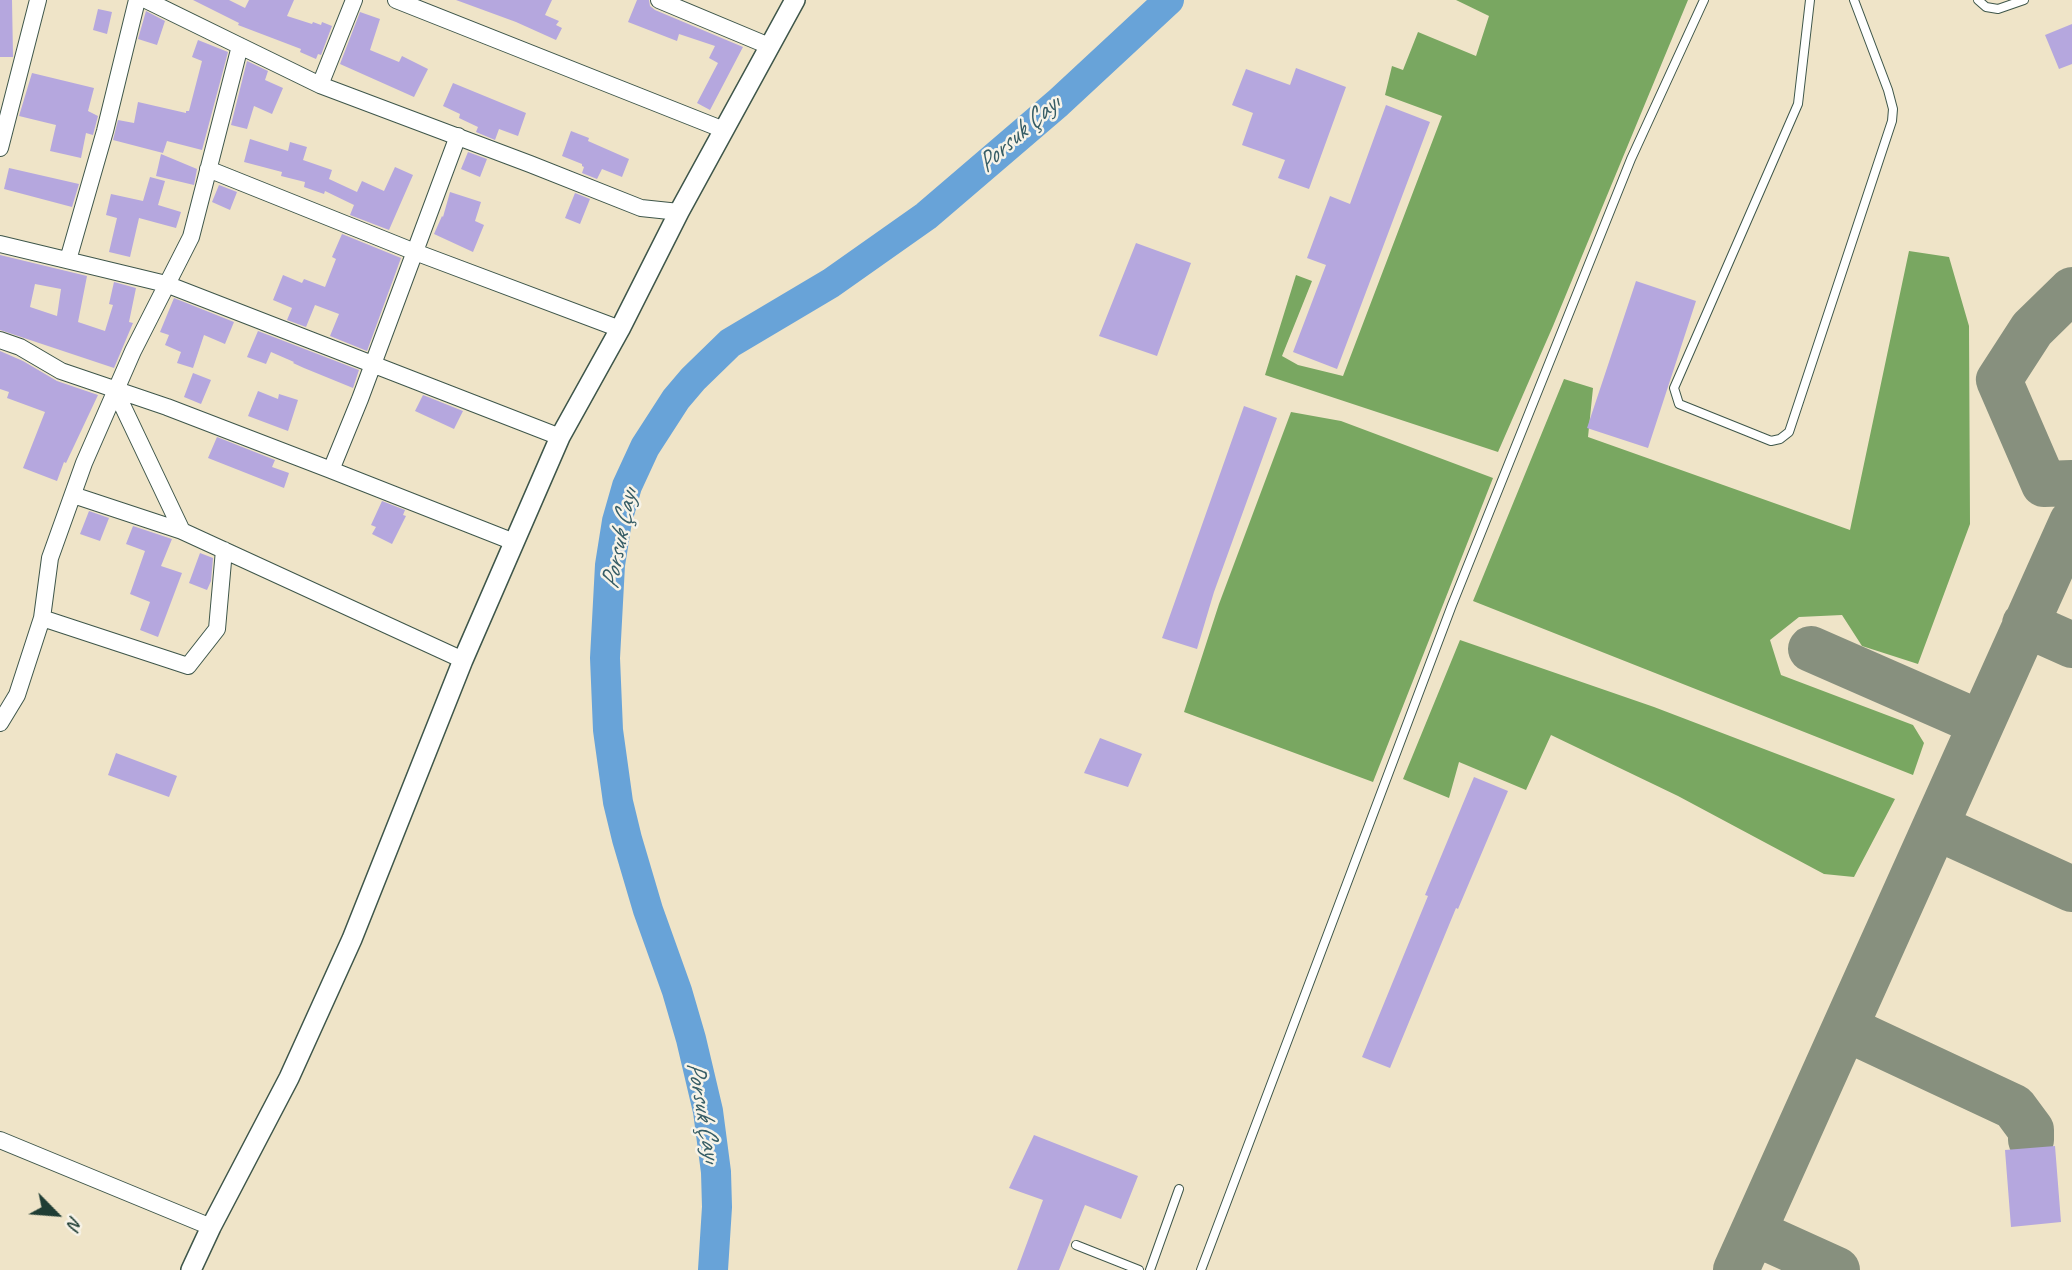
<!DOCTYPE html>
<html>
<head>
<meta charset="utf-8">
<style>
  body { margin:0 }
  #map { position:relative; width:2072px; height:1270px; overflow:hidden; background:#efe4c8; font-family:Caveat,sans-serif }
  canvas { display:block }
  .north { position:absolute; left:21px; top:1179px; width:70px; height:70px; -webkit-text-stroke:5px #f7f3e8; paint-order:stroke; rotate:115deg; font-size:19px; font-weight:700; line-height:28px; text-align:center; color:#1f3d34 }
  .north::after { content:''; display:block; margin:auto; width:24px; height:32px; background:#1f3d34; clip-path:polygon(50% 0,100% 100%,50% 72%,0 100%) }
</style>
</head>
<body>
<div id="map">
<canvas width="2072" height="1270"></canvas>
<div class="north">N</div>
</div>
<script>
const context = document.querySelector('canvas').getContext('2d');
context.lineJoin = 'round';
function fillPath(path, color) {
  context.fillStyle = color;
  context.fill(path, 'evenodd');
}
function poly(rows) {
  const path = new Path2D();
  for (const r of rows) {
    path.moveTo(r[0], r[1]);
    for (let i = 2; i < r.length; i += 2) path.lineTo(r[i], r[i + 1]);
  }
  return path;
}
function stroke(path, color, width, dash) {
  context.strokeStyle = color;
  context.lineWidth = width;
  context.lineCap = dash ? 'butt' : 'round';
  context.setLineDash(dash || []);
  context.stroke(path);
}
function write(font, color, halo, rows, align = 'center') {
  context.font = font + ' Caveat,sans-serif';
  context.lineWidth = 5;
  context.setLineDash([]);
  context.textBaseline = 'middle';
  context.strokeStyle = halo;
  context.fillStyle = color;
  for (const [text, x, y, turn = 0] of rows) {
    context.save();
    context.translate(x, y);
    context.rotate((+turn || 0) * Math.PI / 180);
    context.textAlign = isNaN(turn) ? turn : align;
    if (halo) context.strokeText(text, 0, 0);
    context.fillText(text, 0, 0);
    context.restore();
  }
}
fillPath(poly([
  [1456,0,1688,0,1553,326,1498,452,1265,375,1296,275,1312,281,1282,356,1298,365,1343,376,1442,116,1385,95,1392,66,1403,70,1418,32,1476,56,1489,16],
  [1909,251,1949,257,1969,326,1970,524,1918,664,1862,646,1842,615,1799,617,1770,640,1781,675,1913,725,1924,743,1913,775,1473,601,1564,379,1593,388,1588,437,1850,530],
  [1291,412,1341,421,1493,478,1373,782,1184,712,1219,604],
  [1460,640,1654,707,1895,799,1854,877,1824,874,1678,796,1551,735,1526,790,1459,762,1449,798,1403,779]
]), '#79a761');
stroke(poly([
  [713,1270,717,1207,716,1172,708,1111,691,1039,677,991,648,910,627,839,618,802,608,730,605,658,610,565,617,521,627,486,645,447,676,399,693,379,730,343,831,283,926,216,1058,103,1169,0]
]), '#68a3d8', 30);
stroke(poly([
  [2072,290,2032,329,1999,380,2044,484,2072,483],
  [2025,624,2072,645],
  [1811,649,1980,723],
  [1936,827,2072,889],
  [1845,1028,2014,1107,2031,1130,2031,1140],
  [1753,1232,1837,1270],
  [1736,1270,2072,522]
]), '#87907e', 46);
fillPath(poly([
  [0,0,12,0,13,57,0,57],
  [193,0,229,0,245,8,249,0,294,0,287,16,312,24,313,22,321,25,322,22,332,26,321,55,318,54,316,59,300,52,301,49,238,25,239,23],
  [456,0,552,0,545,15,559,21,556,25,562,28,556,40,516,22],
  [637,0,649,0,650,6,655,10,743,47,710,110,697,103,718,63,709,58,715,46,679,34,677,41,628,22],
  [98,9,112,12,107,34,93,30],
  [146,11,165,21,157,45,138,39],
  [360,12,380,19,370,50,399,62,402,56,428,69,414,97,340,64],
  [2072,24,2072,64,2059,69,2045,35],
  [198,40,228,52,202,150,167,141,163,153,113,140,118,120,134,123,138,102,186,113,186,111,189,111,202,61,192,57],
  [247,61,268,71,265,80,283,88,272,114,254,106,247,129,231,125],
  [1296,68,1346,87,1309,189,1278,178,1285,160,1242,145,1253,113,1232,105,1246,69,1290,85],
  [32,73,94,88,88,111,98,116,93,135,86,133,81,158,50,151,56,125,19,116],
  [453,83,526,113,518,136,499,129,495,140,476,132,478,127,459,118,460,114,443,106],
  [1386,105,1430,122,1337,369,1293,352,1326,265,1307,258,1330,196,1350,204],
  [571,131,589,138,588,141,629,159,622,177,602,169,597,179,582,173,584,167,582,166,582,164,562,156],
  [250,139,288,151,290,142,307,147,303,160,332,170,329,179,357,192,362,181,384,191,395,167,413,175,389,230,350,215,354,205,325,191,324,194,304,187,305,182,281,176,282,172,244,162],
  [468,152,487,159,480,177,461,169],
  [161,154,197,169,194,185,156,176],
  [9,168,79,184,72,207,4,189],
  [150,177,165,181,158,205,181,212,176,228,139,218,130,257,109,252,117,218,106,215,111,194,143,201],
  [219,185,237,192,230,210,212,202],
  [450,192,481,202,475,221,484,225,473,252,434,234,442,216,443,217],
  [575,193,590,199,580,224,565,218],
  [342,234,401,258,367,351,330,336,339,314,315,305,306,327,287,320,292,308,273,300,283,275,302,283,304,279,325,287,336,259,332,257],
  [1136,243,1191,263,1157,356,1099,336],
  [0,255,87,276,78,322,105,331,113,305,109,304,114,282,136,288,129,322,133,323,114,368,0,330],
  [35,284,61,289,57,316,30,307],
  [1636,281,1696,301,1648,448,1587,428],
  [174,298,234,322,225,344,204,335,193,368,177,363,181,352,165,345,169,335,160,332],
  [258,331,359,370,353,388,304,368,293,363,294,362,271,352,266,364,247,357],
  [0,351,23,361,57,381,98,395,66,463,64,462,57,481,23,468,45,412,7,398,9,392,0,389],
  [193,373,211,380,201,404,184,397],
  [258,391,278,399,279,394,298,400,288,431,248,416],
  [423,395,463,411,454,429,415,411],
  [1244,406,1277,418,1214,592,1197,649,1162,638],
  [217,437,275,460,272,467,289,473,284,488,208,458],
  [382,501,405,510,403,515,406,516,392,544,372,534,376,527,371,525],
  [89,511,109,518,100,541,80,534],
  [133,526,172,539,161,566,182,573,158,637,140,630,150,602,130,594,145,551,126,544],
  [200,553,213,558,211,581,207,590,189,583],
  [1100,738,1142,754,1128,787,1084,773],
  [116,753,177,776,169,797,108,775],
  [1474,777,1508,791,1458,909,1456,908,1390,1068,1362,1057,1428,896,1425,895],
  [1034,1135,1138,1176,1121,1219,1085,1205,1059,1270,1017,1270,1043,1200,1009,1188],
  [2055,1146,2061,1222,2011,1227,2005,1150]
]), '#b5a7de');
const service = poly([
  [1810,0,1798,104,1674,388,1679,404,1771,441,1780,439,1789,432,1892,121,1893,109,1888,90,1854,0],
  [1978,0,1986,7,1998,9,2024,0],
  [1076,1245,1139,1270],
  [1150,1270,1179,1189],
  [1201,1270,1452,605,1631,159,1704,0]
]);
const minor = poly([
  [146,0,240,46],
  [354,0,320,85,530,164,641,208,679,212],
  [396,0,724,130],
  [659,0,769,46],
  [0,148,38,0],
  [208,169,415,252,620,329],
  [0,244,166,284,560,437],
  [68,260,105,131,137,0],
  [0,340,20,347,61,371,167,407,331,470,360,399,458,136],
  [115,390,182,531],
  [331,470,514,542],
  [73,495,182,531,463,660],
  [42,618,188,666,217,629,224,550],
  [0,723,17,695,42,618,50,558,84,463,133,351,191,237,240,46,320,85],
  [0,1140,211,1227]
]);
const tertiary = poly([
  [191,1270,211,1227,289,1078,352,939,463,660,560,437,620,329,679,212,795,0]
]);
stroke(service, '#3e564a', 10);
stroke(minor, '#3e564a', 18);
stroke(tertiary, '#3e564a', 22);
stroke(service, '#fff', 8);
stroke(minor, '#fff', 16);
stroke(tertiary, '#fff', 19);
write('italic 26px', '#355c65', '#f7f3e8', [
  ["Porsuk Çayı",1019,134,-42],
  ["Porsuk Çayı",620,539,-79],
  ["Porsuk Çayı",703,1112,80]
]);
</script>
</body>
</html>
